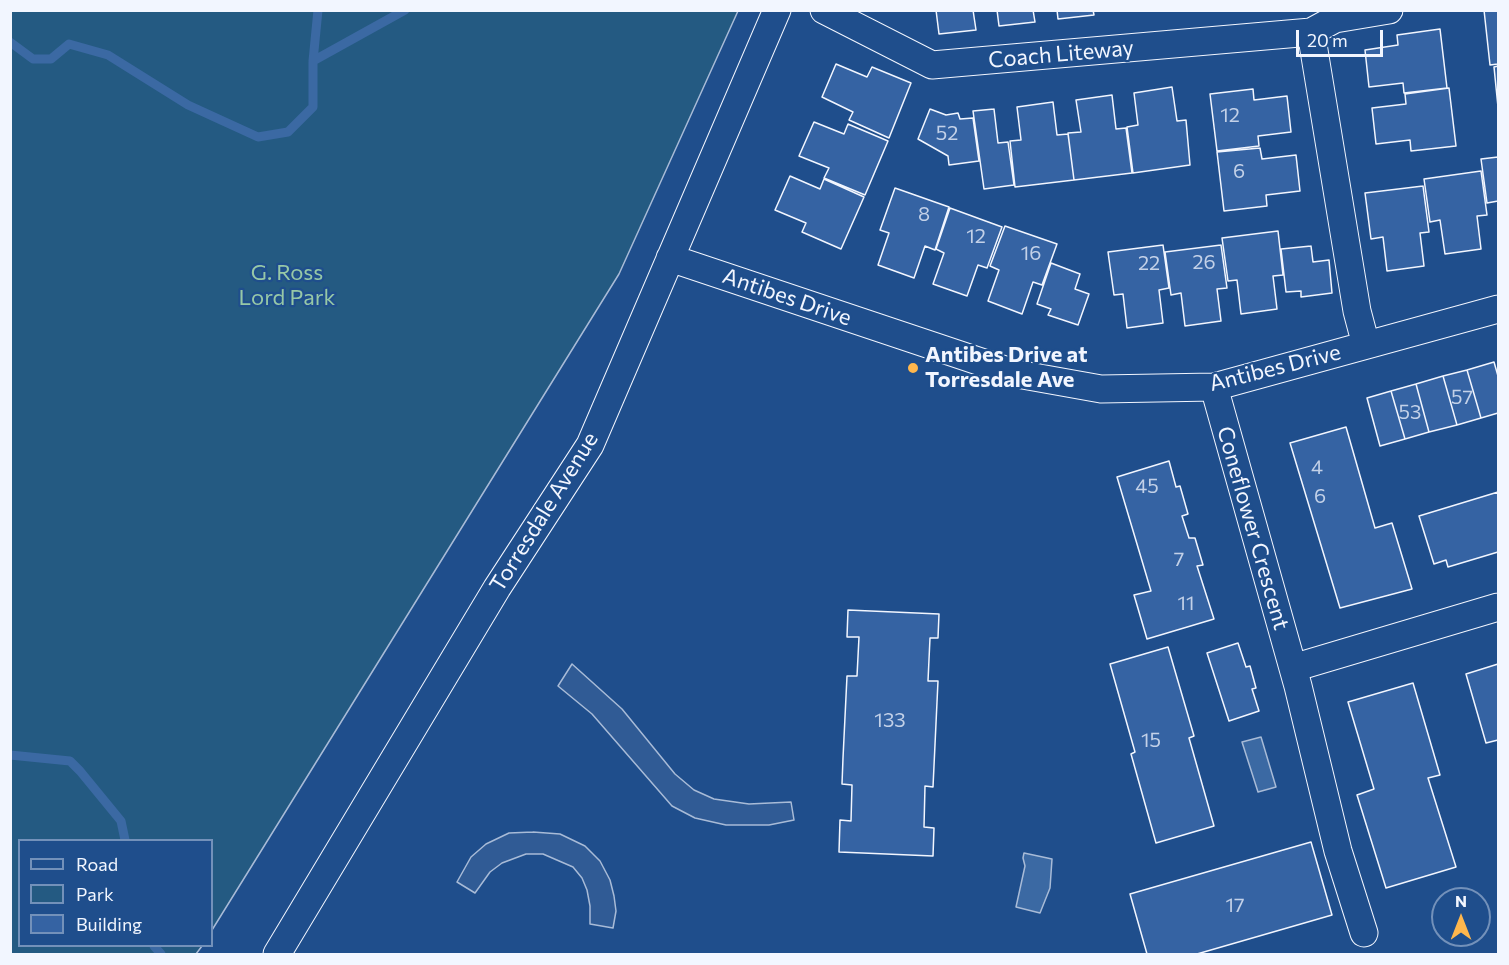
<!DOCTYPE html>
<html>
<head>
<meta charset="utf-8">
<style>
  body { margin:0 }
  #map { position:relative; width:1509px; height:965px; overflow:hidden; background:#1f4e8c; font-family:Commissioner,sans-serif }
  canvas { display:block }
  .frame { position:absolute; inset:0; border:12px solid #f2f6ff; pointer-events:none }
  .legend { position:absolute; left:18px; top:839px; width:195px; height:108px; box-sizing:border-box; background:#1f4e8c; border:2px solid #7391ba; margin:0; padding:8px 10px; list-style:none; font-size:18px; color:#f2f6ff }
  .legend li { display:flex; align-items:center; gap:12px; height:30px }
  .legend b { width:30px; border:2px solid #7391ba }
  .north { position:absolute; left:1431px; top:887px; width:60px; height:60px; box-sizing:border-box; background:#1f4e8c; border:2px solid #7391ba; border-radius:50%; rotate:0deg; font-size:16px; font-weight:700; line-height:24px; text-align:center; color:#f2f6ff }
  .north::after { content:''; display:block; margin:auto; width:21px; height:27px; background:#ffb74d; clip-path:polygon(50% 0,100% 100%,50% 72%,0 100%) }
  .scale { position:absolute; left:1296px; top:30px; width:87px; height:27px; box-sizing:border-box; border:3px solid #f2f6ff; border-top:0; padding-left:8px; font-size:18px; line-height:21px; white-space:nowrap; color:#f2f6ff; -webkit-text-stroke:4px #1f4e8c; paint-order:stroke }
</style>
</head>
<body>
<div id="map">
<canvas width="1509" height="965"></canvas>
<div class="frame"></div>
<ul class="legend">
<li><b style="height:8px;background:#1f4e8c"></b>Road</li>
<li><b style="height:16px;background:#245a82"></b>Park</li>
<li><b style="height:16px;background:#3563a3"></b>Building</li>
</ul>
<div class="north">N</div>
<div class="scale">20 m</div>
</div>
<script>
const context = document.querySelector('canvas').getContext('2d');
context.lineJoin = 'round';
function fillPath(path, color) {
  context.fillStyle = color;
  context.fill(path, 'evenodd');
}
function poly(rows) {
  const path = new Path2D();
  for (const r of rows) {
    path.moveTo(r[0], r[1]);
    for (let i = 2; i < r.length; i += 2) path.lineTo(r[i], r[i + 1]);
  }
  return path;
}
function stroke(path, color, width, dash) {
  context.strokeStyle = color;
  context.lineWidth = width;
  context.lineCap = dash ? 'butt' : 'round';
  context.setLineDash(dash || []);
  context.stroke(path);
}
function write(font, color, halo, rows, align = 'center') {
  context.font = font + ' Commissioner,sans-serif';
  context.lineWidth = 4.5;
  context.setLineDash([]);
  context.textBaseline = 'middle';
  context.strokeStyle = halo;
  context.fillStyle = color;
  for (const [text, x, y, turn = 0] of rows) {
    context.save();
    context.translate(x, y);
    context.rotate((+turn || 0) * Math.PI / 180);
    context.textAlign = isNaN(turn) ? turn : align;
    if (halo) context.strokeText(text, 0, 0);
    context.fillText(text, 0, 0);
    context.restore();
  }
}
const green = poly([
  [10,11,738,11,619,274,212,930,212,840,20,840,20,946,202,946,196,954,11,954,10,11]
]);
fillPath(green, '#245a82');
stroke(green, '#a8bbd7', 1.5);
const parking = poly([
  [572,664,622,709,675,774,694,790,714,799,749,804,791,802,794,820,769,825,726,825,695,818,672,806,592,714,558,686,572,664],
  [533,832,560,834,585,846,600,861,610,880,614,896,616,911,613,928,590,924,590,906,587,890,582,878,573,867,543,854,526,854,502,863,490,872,475,893,457,882,471,857,486,844,509,833,533,832]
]);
fillPath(parking, '#305b95');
stroke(parking, '#a8bbd7', 1.5);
const water = poly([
  [1261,737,1276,787,1258,792,1242,742,1261,737],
  [1024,853,1052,859,1050,888,1040,913,1016,907,1025,866,1023,858,1024,853]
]);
fillPath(water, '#3b69a3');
stroke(water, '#a8bbd7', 1.5);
stroke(poly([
  [10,42,33,59,51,59,69,44,108,55,188,105,258,137,288,132,313,107,313,61,318,10],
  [313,61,405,10],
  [10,755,70,761,80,771,121,821,125,840],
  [154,946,161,954]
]), '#3b69a3', 9);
const building = poly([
  [936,10,973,10,976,30,939,34,936,10],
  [997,10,1033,10,1035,22,999,26,997,10],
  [1057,10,1093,10,1094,15,1058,19,1057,10],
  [1484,10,1498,10,1498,64,1490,65,1484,10],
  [1440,29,1447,88,1404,93,1403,83,1369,87,1365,50,1398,45,1397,35,1440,29],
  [836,64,867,77,872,67,911,83,889,138,849,120,853,112,822,97,836,64],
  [1498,66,1498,107,1494,67,1498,66],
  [1172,87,1177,121,1186,120,1190,165,1133,173,1127,127,1138,125,1134,93,1172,87],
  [1449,88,1456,146,1411,151,1410,140,1376,144,1372,108,1406,104,1405,94,1449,88],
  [1253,89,1254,100,1287,96,1291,132,1258,136,1259,146,1217,151,1210,94,1253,89],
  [1112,95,1116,129,1126,128,1132,173,1074,180,1068,133,1081,132,1076,100,1112,95],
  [1053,102,1057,135,1068,134,1074,180,1015,187,1010,141,1021,140,1017,107,1053,102],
  [930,109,946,115,958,113,960,119,973,118,979,161,949,165,948,156,918,139,930,109],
  [994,109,998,143,1008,142,1014,185,984,189,973,111,994,109],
  [814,122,844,134,848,124,888,141,865,195,824,178,829,168,799,156,814,122],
  [1260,148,1262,159,1296,155,1300,191,1266,195,1267,206,1224,211,1217,152,1260,148],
  [1498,157,1498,206,1498,201,1487,203,1481,159,1498,157],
  [1481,171,1487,215,1477,216,1481,249,1445,254,1440,220,1430,222,1424,179,1481,171],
  [790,176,820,189,824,179,864,197,841,249,802,232,806,223,775,210,790,176],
  [1423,186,1429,232,1420,233,1424,266,1387,271,1383,237,1371,239,1365,193,1423,186],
  [895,188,949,207,935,250,925,246,914,278,878,265,889,233,880,230,895,188],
  [950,208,1002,227,987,268,978,265,967,296,933,284,944,253,936,249,950,208],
  [1005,226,1057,244,1042,285,1033,282,1022,314,988,301,999,270,990,266,1005,226],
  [1278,231,1283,275,1273,276,1277,309,1241,314,1237,280,1228,281,1222,238,1278,231],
  [1163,245,1169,288,1159,290,1163,323,1127,328,1123,294,1114,295,1108,252,1163,245],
  [1221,245,1227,288,1217,289,1221,321,1185,326,1181,293,1171,295,1165,252,1221,245],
  [1311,246,1313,262,1329,260,1332,293,1301,297,1301,291,1286,292,1281,249,1311,246],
  [1051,263,1080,274,1075,289,1089,294,1078,325,1048,315,1051,309,1037,304,1051,263],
  [1494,362,1498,376,1498,413,1481,418,1467,370,1494,362],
  [1467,370,1481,418,1457,425,1443,376,1467,370],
  [1443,376,1457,425,1429,432,1416,384,1443,376],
  [1416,384,1429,432,1405,439,1391,391,1416,384],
  [1391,391,1405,439,1380,446,1367,398,1391,391],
  [1346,427,1375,528,1392,523,1412,589,1340,608,1290,443,1346,427],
  [1169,461,1176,487,1180,486,1188,514,1182,516,1189,538,1195,538,1203,565,1197,566,1214,619,1147,639,1134,595,1151,591,1117,477,1169,461],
  [1498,492,1498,552,1448,567,1446,560,1434,564,1419,516,1498,492],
  [848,610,939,614,938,638,930,638,928,681,938,681,933,787,925,786,924,827,934,828,933,856,839,852,840,820,851,821,852,785,842,784,843,758,847,676,857,676,859,637,847,637,848,610],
  [1238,643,1246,667,1250,666,1256,688,1252,689,1259,711,1229,721,1207,653,1238,643],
  [1168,647,1194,736,1189,738,1214,826,1156,843,1131,754,1135,752,1110,664,1168,647],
  [1498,664,1498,740,1486,743,1466,674,1498,664],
  [1413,683,1440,775,1428,778,1456,867,1386,888,1357,795,1374,789,1348,702,1413,683],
  [1311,842,1332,915,1197,954,1147,954,1130,894,1311,842]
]);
fillPath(building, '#3563a3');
stroke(building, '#f2f6ff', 1.5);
const street = poly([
  [824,10,932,65,1311,32,1357,311,1366,345],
  [1311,32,1335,19,1389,10],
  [670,258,1017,374,1101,389,1214,387,1498,309],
  [1214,387,1298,686,1338,851,1364,933],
  [1293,668,1498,607],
  [277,954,497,588,590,445,777,10]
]);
stroke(street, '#f2f6ff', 29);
stroke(street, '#1f4e8c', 27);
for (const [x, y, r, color] of [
  [913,368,6,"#ffb74d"]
]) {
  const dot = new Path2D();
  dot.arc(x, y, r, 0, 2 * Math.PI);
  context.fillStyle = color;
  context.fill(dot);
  stroke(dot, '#1f4e8c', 2);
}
write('20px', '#c3d1e8', null, [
  ["12",1230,115],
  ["52",947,133],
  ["6",1239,171],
  ["8",924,214],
  ["12",976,236],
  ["16",1031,253],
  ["26",1204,262],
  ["22",1149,263],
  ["57",1462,397],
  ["53",1410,412],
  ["4",1317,467],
  ["45",1147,486],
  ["6",1320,496],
  ["7",1179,559],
  ["11",1186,603],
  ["133",890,720],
  ["15",1151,740],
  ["17",1235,905]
]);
write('22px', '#f2f6ff', '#1f4e8c', [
  ["Coach Liteway",1061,54,-5],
  ["Antibes Drive",787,297,19],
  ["Antibes Drive",1275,368,-14],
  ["Torresdale Avenue",544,512,-58],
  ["Coneflower Crescent",1253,528,74]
]);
write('22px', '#97c8a6', '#1f4e8c', [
  ["G. Ross",287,273],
  ["Lord Park",287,298]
]);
write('bold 22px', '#f2f6ff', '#1f4e8c', [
  ["Antibes Drive at",925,355],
  ["Torresdale Ave",925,380]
], 'left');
</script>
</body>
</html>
